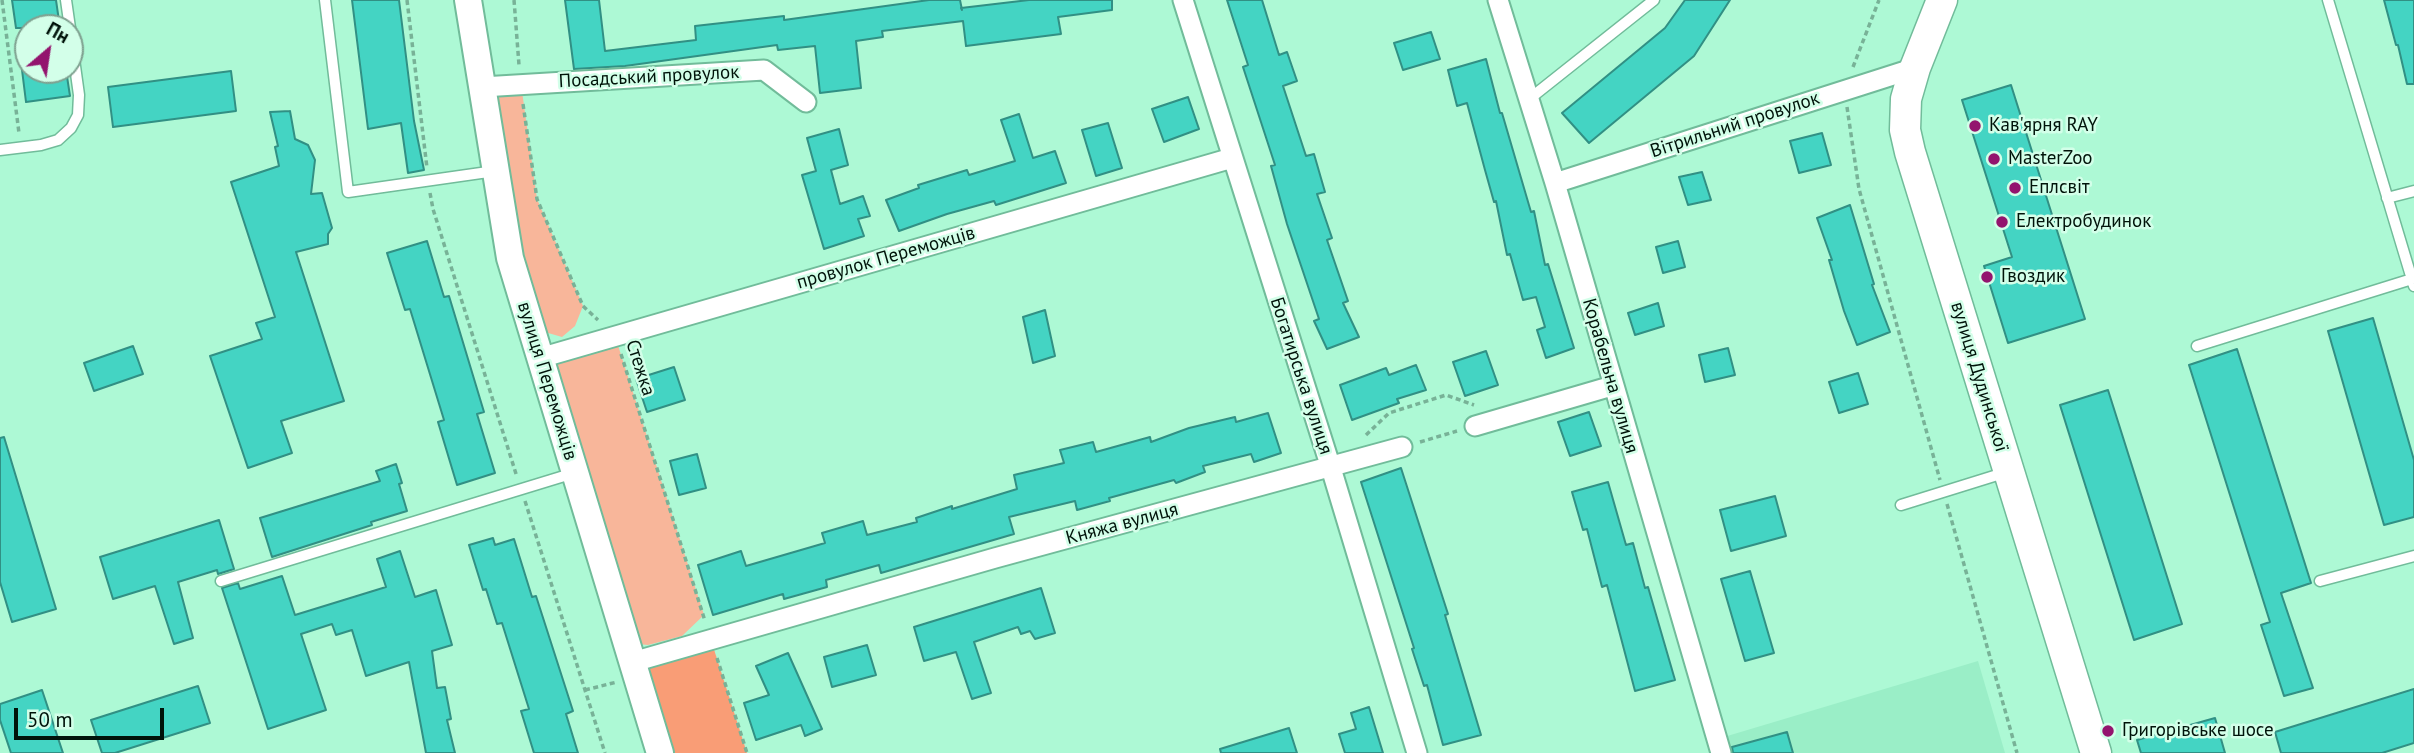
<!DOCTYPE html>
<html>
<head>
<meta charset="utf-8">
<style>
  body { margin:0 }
  #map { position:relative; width:2414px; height:753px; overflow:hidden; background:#adf9d5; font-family:"PT Sans",sans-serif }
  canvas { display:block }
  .north { position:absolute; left:14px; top:14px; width:70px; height:70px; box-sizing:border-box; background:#d3ffe9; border:2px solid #7fa190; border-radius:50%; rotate:29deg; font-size:19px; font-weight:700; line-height:28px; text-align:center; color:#00130a }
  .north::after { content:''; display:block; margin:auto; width:24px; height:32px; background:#93146e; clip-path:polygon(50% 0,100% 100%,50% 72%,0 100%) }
  .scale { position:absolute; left:14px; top:708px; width:150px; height:32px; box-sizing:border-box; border:4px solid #00130a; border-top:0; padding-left:9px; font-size:21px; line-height:24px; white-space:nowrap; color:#00130a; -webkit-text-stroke:5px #d3ffe9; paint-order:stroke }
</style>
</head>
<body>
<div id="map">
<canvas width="2414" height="753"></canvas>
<div class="north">Пн</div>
<div class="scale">50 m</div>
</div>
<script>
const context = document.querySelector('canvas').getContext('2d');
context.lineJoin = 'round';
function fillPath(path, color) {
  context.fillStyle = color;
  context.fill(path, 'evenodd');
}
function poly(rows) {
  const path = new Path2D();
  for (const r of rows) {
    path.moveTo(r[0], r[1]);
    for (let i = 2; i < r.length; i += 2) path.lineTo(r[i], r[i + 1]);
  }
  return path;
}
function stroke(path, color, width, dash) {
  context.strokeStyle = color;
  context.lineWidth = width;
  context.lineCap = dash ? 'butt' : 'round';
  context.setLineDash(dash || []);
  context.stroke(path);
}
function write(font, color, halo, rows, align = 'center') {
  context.font = font + ' "PT Sans",sans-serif';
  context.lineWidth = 5;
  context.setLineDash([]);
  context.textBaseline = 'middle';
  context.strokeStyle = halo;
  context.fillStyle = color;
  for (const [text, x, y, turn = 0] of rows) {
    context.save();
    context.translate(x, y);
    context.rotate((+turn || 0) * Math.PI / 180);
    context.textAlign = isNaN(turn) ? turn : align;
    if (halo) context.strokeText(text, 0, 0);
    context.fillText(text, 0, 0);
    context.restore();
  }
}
fillPath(poly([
  [1978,661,2005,753,1729,753,1724,737]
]), '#9aeec7');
fillPath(poly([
  [521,84,537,199,583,306,575,326,562,337,531,328,482,87],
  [615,336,704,615,682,636,648,645,627,643,547,381,561,352]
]), '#f8b69a');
fillPath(poly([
  [711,640,747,753,660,753,633,662]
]), '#f99d76');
const building = poly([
  [12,0,56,0,60,28,16,28,12,0],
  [352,0,399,0,414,121,424,170,408,173,401,123,368,129,352,0],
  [565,0,599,0,605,51,696,40,695,26,784,16,784,20,929,0,960,0,962,10,961,8,1029,0,1112,0,1112,10,1058,17,1061,34,966,46,963,21,882,31,883,37,856,41,861,88,820,93,815,46,778,50,777,45,625,66,574,69,565,0],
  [1227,0,1262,0,1279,55,1287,52,1297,81,1283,86,1306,156,1314,154,1325,192,1317,194,1332,238,1327,240,1348,301,1343,303,1359,337,1327,349,1314,321,1319,319,1287,224,1271,166,1275,165,1243,67,1248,65,1227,0],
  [1685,0,1730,0,1694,56,1589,143,1562,113,1665,28,1685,0],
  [2384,0,2414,0,2414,84,2407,84,2398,45,2396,45,2384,0],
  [1431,32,1440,59,1403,70,1394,43,1431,32],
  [1486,59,1500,113,1502,113,1531,212,1534,211,1545,265,1548,264,1574,348,1546,358,1537,330,1545,327,1536,297,1523,300,1510,254,1507,255,1496,201,1494,202,1485,170,1467,103,1457,106,1448,70,1486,59],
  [22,70,66,70,70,96,26,102,22,70],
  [231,71,236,111,113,127,108,87,231,71],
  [2011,85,2085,319,2008,343,1984,266,2012,257,1962,100,2011,85],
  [1188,97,1199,129,1164,142,1152,109,1188,97],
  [290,111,295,139,308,145,315,160,311,194,322,193,332,228,328,234,328,244,296,252,344,401,281,421,292,453,248,468,210,356,262,339,256,323,275,317,231,182,279,166,275,147,278,146,270,112,290,111],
  [1019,114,1033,158,1055,151,1066,183,996,205,994,201,947,214,899,231,886,200,919,188,918,185,967,170,969,175,1015,161,1001,120,1019,114],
  [1108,123,1122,168,1096,176,1082,130,1108,123],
  [839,129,848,165,831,170,840,204,863,196,870,216,858,219,864,236,824,249,802,175,816,171,807,138,839,129],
  [1822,133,1831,165,1799,173,1790,141,1822,133],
  [1702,172,1711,200,1688,205,1679,177,1702,172],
  [1850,205,1874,284,1872,285,1890,332,1857,345,1844,311,1829,260,1832,260,1817,218,1850,205],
  [427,241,444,297,449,296,484,412,477,414,495,473,457,485,438,422,444,420,410,309,405,310,387,253,427,241],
  [1678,241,1685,267,1663,273,1656,247,1678,241],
  [1658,303,1664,326,1635,335,1628,313,1658,303],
  [1045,310,1055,356,1033,363,1023,317,1045,310],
  [2373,318,2414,460,2414,517,2384,525,2328,331,2373,318],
  [133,346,143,374,94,391,84,363,133,346],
  [1728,348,1735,375,1705,382,1699,355,1728,348],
  [2237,349,2311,583,2281,593,2313,688,2284,696,2261,625,2270,622,2189,365,2237,349],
  [1486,351,1498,385,1465,396,1453,362,1486,351],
  [1416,365,1426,390,1397,399,1399,403,1352,420,1340,385,1386,368,1389,375,1416,365],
  [674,367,685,400,647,412,636,379,674,367],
  [1858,373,1868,404,1839,413,1829,382,1858,373],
  [2108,390,2182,624,2134,640,2060,405,2108,390],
  [1589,412,1601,446,1570,456,1558,422,1589,412],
  [1268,413,1281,453,1254,462,1251,454,1203,466,1205,472,1176,483,1174,480,1109,498,1110,501,1077,510,1075,501,1009,517,1014,534,881,573,879,565,826,580,827,587,784,599,783,594,713,615,698,565,741,551,746,566,825,543,822,533,863,521,867,535,917,522,916,518,952,506,952,509,1017,489,1014,475,1064,463,1060,450,1093,442,1096,452,1150,437,1151,442,1189,428,1235,417,1236,422,1268,413],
  [4,437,56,609,12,622,0,582,0,438,4,437],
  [697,454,706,488,679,495,670,461,697,454],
  [396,464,402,483,399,484,407,511,371,522,372,525,272,557,260,518,380,481,376,471,396,464],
  [1401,468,1448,614,1445,615,1481,735,1443,745,1427,685,1424,686,1412,649,1414,648,1361,482,1401,468],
  [1608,482,1626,545,1633,543,1645,588,1648,587,1675,680,1635,691,1607,585,1602,587,1587,529,1583,530,1572,492,1608,482],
  [1775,496,1786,536,1731,551,1720,510,1775,496],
  [219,520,234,569,218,574,217,570,178,582,193,638,174,644,155,586,113,599,100,557,219,520],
  [493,538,495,545,514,539,532,597,536,596,573,711,566,714,578,753,534,753,521,711,529,709,502,623,497,624,486,589,483,590,469,545,493,538],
  [400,551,415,597,436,590,452,645,432,651,437,688,445,687,451,719,447,720,455,753,426,753,409,662,366,676,352,630,336,635,332,624,301,634,326,710,268,729,222,588,238,583,240,589,282,576,295,615,386,587,377,559,400,551],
  [1750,571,1774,653,1745,661,1721,579,1750,571],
  [1041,588,1055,633,1035,639,1030,631,1021,634,1018,627,974,642,991,693,972,699,956,652,924,661,914,627,1041,588],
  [867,645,876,675,832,687,824,657,867,645],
  [788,653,822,729,805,736,801,725,756,740,744,703,769,695,756,666,788,653],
  [198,686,210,723,115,753,102,753,91,720,198,686],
  [2414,689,2414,743,2382,753,2281,753,2275,732,2414,689],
  [42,690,63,753,11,753,0,720,0,704,42,690],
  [1369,707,1383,753,1345,753,1339,734,1356,729,1351,713,1369,707],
  [2215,718,2225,753,2141,753,2137,740,2215,718],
  [1289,728,1297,753,1221,753,1220,749,1289,728],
  [1787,732,1793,753,1733,753,1732,747,1787,732]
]);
fillPath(building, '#44d4c3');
stroke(building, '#319084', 2);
const lane = poly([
  [66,0,70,28],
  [325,0,348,192,495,171],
  [2328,0,2414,286],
  [1528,100,1654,0],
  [0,150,41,145,58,140,71,128,78,115,79,95,70,30],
  [2387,198,2414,191],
  [2197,346,2412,279],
  [1901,505,2007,472],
  [221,581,574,473],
  [2320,581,2414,556]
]);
const street = poly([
  [1183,0,1331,468,1417,753],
  [1498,0,1555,183,1721,753],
  [482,87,764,70,806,102],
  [1555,183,1915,68],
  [540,358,1232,158],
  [1475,426,1612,386],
  [633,662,995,558,1402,447]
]);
const secondary = poly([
  [468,0,510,258,660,753]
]);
const primary = poly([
  [1942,0,1915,68,1906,99,1905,130,1910,152,2096,753]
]);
stroke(lane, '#71bc9a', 13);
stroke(street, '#71bc9a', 23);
stroke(secondary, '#71bc9a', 30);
stroke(primary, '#71bc9a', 33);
stroke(poly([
  [2,0,19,133],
  [407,0,427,168],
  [514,0,519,65],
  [1853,67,1879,0],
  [523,104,537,199,583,306,598,320],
  [1847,107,1859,189,1940,480],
  [430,193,433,209,517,477],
  [621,354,705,621],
  [1366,435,1389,413,1446,395,1474,405],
  [1420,442,1457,431],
  [525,501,605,753],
  [1947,504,2017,753],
  [717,658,747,753],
  [585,690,617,682]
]), '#78b297', 3.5, [5, 3.5]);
stroke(lane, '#fff', 10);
stroke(street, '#fff', 19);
stroke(secondary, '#fff', 26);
stroke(primary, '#fff', 30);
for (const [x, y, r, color] of [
  [1975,126,7,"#93146e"],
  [1994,159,7,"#93146e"],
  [2015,188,7,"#93146e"],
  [2002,222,7,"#93146e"],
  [1987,277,7,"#93146e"],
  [2108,731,7,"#93146e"]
]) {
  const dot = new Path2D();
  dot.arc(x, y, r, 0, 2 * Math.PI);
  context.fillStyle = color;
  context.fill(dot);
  stroke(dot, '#d3ffe9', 2.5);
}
write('19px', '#00130a', '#d3ffe9', [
  ["Посадський провулок",649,77,-3],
  ["Вітрильний провулок",1735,125,-18],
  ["провулок Переможців",886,258,-16],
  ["Стежка",640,368,72],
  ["Богатирська вулиця",1301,376,72],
  ["Корабельна вулиця",1610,376,74],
  ["вулиця Дудинської",1979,377,73],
  ["вулиця Переможців",547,381,73],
  ["Княжа вулиця",1122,524,-15]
]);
write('19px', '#00130a', '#d3ffe9', [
  ["Кав'ярня RAY",1989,126],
  ["MasterZoo",2008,159],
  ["Еплсвіт",2029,188],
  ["Електробудинок",2016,222],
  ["Гвоздик",2001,277],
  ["Григорівське шосе",2122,731]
], 'left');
</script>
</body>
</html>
